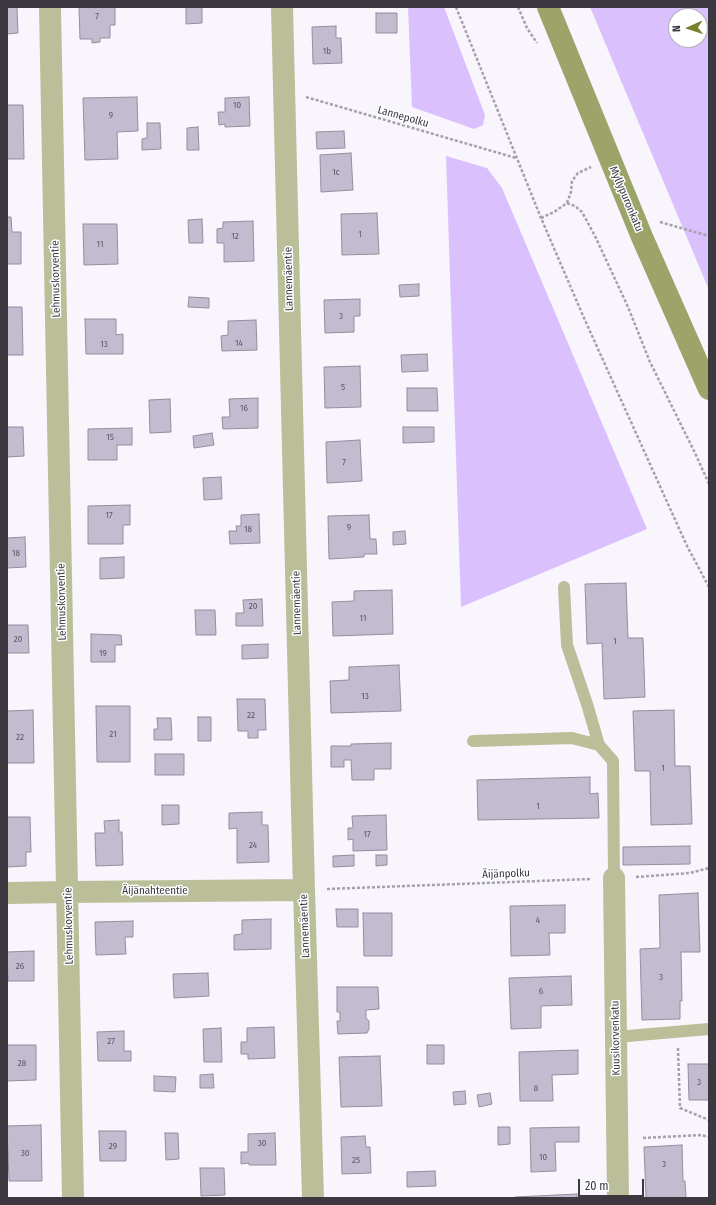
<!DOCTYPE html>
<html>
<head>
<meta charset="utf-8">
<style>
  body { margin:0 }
  #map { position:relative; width:716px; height:1205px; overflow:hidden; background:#f8f5fd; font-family:"Fira Sans Condensed",sans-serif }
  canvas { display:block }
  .frame { position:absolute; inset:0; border:8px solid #3b3840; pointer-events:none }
  .north { position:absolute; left:668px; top:8px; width:40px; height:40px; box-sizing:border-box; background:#fff; border:1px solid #b1afb3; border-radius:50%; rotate:267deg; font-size:11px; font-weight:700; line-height:16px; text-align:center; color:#3b3840 }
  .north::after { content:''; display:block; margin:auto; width:14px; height:18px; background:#78802b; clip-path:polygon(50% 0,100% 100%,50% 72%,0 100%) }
  .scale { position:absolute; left:578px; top:1179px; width:66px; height:18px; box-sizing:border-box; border:2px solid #3b3840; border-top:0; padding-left:5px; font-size:12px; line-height:14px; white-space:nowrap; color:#3b3840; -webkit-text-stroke:3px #fff; paint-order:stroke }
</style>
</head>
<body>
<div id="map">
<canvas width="716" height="1205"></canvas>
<div class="frame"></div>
<div class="north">N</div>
<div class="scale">20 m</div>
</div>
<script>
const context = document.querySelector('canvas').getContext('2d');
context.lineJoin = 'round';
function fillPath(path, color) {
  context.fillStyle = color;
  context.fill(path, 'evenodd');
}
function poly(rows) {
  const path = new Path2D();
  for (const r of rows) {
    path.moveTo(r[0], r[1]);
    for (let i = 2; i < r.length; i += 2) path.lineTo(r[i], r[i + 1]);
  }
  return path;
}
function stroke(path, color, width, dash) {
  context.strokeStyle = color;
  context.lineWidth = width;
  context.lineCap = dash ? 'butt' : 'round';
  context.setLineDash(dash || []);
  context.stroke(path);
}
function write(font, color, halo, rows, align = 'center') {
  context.font = font + ' "Fira Sans Condensed",sans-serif';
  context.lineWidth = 3;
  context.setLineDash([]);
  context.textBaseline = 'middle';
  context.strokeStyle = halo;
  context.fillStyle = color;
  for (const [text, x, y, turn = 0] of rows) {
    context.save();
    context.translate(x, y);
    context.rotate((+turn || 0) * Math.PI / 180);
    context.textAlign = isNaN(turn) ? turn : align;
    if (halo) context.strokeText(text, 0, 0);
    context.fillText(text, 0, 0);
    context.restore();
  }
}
fillPath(poly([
  [408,7,444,7,485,115,483,125,474,129,412,107],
  [590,7,709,7,709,290],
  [676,16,700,16,700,40,676,40],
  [446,156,487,168,502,188,647,529,461,607]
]), '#dac1fd');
const building = poly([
  [7,7,17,7,18,33,7,34,7,7],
  [79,7,115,7,115,25,110,25,110,38,100,38,100,42,92,43,92,39,80,39,79,7],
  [186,7,202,7,202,23,186,24,186,7],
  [376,13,397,13,397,33,376,33,376,13],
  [336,26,336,38,341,38,342,63,313,64,312,27,336,26],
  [137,97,138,131,117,132,118,159,85,160,83,98,137,97],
  [249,97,250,126,225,127,225,124,219,125,218,112,225,112,225,98,249,97],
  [7,105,23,105,24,159,7,159,7,105],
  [147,123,160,123,161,149,142,150,142,139,147,138,147,123],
  [198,127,199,150,187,150,187,128,198,127],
  [344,131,345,148,317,149,316,132,344,131],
  [351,153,353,190,321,192,320,155,351,153],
  [377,213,379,254,342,255,341,214,377,213],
  [7,217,11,217,12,232,21,232,21,264,7,264,7,217],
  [202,219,203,243,189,243,188,220,202,219],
  [253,221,254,261,224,262,224,243,217,243,217,229,223,228,223,222,253,221],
  [83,224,117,224,118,264,84,265,83,224],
  [419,284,419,296,400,297,399,285,419,284],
  [189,297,209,298,209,308,188,307,189,297],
  [360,299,360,316,354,316,354,332,325,333,324,300,360,299],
  [7,307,22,307,23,355,7,355,7,307],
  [85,319,116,319,116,335,123,334,123,354,86,354,85,319],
  [256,320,257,350,222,351,221,336,228,335,228,321,256,320],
  [427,354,428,371,402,372,401,355,427,354],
  [360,366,361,407,325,408,324,367,360,366],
  [407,388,437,388,438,411,407,411,407,388],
  [258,398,258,428,223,429,222,417,230,417,229,399,258,398],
  [170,399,171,432,150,433,149,400,170,399],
  [7,427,23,427,24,456,7,457,7,427],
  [403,427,434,427,434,442,403,443,403,427],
  [132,428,132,445,117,445,117,460,88,460,88,429,132,428],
  [212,433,214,445,194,448,193,436,212,433],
  [360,440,362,481,327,483,326,442,360,440],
  [221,477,222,499,204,500,203,478,221,477],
  [130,505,130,525,123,525,123,544,88,544,88,506,130,505],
  [259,514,260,543,230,544,229,531,237,531,236,526,241,526,241,515,259,514],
  [369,515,370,539,376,539,377,554,364,554,364,557,329,559,328,516,369,515],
  [405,531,406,544,393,545,393,532,405,531],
  [25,537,26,567,7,568,7,538,25,537],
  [124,557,124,578,100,579,100,558,124,557],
  [626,583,628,638,643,638,645,697,604,699,602,643,587,644,585,584,626,583],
  [392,590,393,634,333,636,332,602,354,601,354,591,392,590],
  [262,599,263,626,236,626,236,613,244,613,243,600,262,599],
  [195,610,215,610,216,635,196,635,195,610],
  [7,625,28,625,29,653,7,653,7,625],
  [91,634,121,635,122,645,115,645,115,662,91,662,91,634],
  [268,644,268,658,242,659,242,645,268,644],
  [399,665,401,711,331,713,330,681,349,680,349,667,399,665],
  [237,699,265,699,266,730,258,730,258,738,248,738,248,731,238,731,237,699],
  [96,706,130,706,130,762,97,762,96,706],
  [33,710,34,763,7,763,7,711,33,710],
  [674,710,675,766,690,766,692,824,651,825,650,771,635,771,633,711,674,710],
  [198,717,211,717,211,741,198,741,198,717],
  [157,718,171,718,172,740,154,740,154,729,158,729,157,718],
  [391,743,391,769,374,769,374,780,352,780,351,760,344,760,344,767,331,767,331,746,351,746,351,744,391,743],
  [155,754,184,754,184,775,155,775,155,754],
  [590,777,590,794,598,793,599,818,478,820,477,780,590,777],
  [162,805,179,805,179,824,162,825,162,805],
  [262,812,262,825,268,825,269,862,237,863,237,828,229,829,229,813,262,812],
  [386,815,387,850,353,851,353,839,348,840,348,828,353,828,352,816,386,815],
  [7,817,30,817,31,852,26,852,26,866,7,867,7,817],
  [119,820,119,832,122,832,123,865,96,866,95,833,105,833,104,821,119,820],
  [690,846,690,864,623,865,623,847,690,846],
  [354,855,354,866,333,867,333,856,354,855],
  [376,855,387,855,387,865,376,866,376,855],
  [698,893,700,952,681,952,682,1001,680,1001,680,1019,642,1020,640,949,660,948,659,895,698,893],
  [565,905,565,933,549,933,550,955,511,956,510,906,565,905],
  [336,909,358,909,358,927,337,927,336,909],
  [363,913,392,913,392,956,364,956,363,913],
  [271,919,271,949,234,950,234,935,242,934,242,920,271,919],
  [133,921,133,937,125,937,126,954,96,955,95,922,133,921],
  [34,951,34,981,8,981,7,952,34,951],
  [208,973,209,996,174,998,173,974,208,973],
  [571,976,572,1005,541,1006,541,1028,511,1029,509,978,571,976],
  [337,987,378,987,379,1009,366,1010,366,1018,369,1021,369,1029,367,1033,338,1034,337,1021,340,1021,340,1012,337,1012,337,987],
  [274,1027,275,1058,248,1059,248,1054,241,1054,241,1042,247,1042,247,1028,274,1027],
  [221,1028,222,1062,204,1062,203,1029,221,1028],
  [124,1031,124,1051,131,1051,131,1061,98,1061,97,1032,124,1031],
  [7,1045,36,1045,36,1080,7,1081,7,1045],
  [427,1045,444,1045,444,1064,427,1064,427,1045],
  [578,1050,578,1074,552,1075,553,1101,520,1101,519,1052,578,1050],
  [380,1056,382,1106,341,1107,339,1057,380,1056],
  [688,1064,709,1064,709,1100,689,1100,688,1064],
  [213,1074,214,1088,200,1088,200,1075,213,1074],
  [154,1076,176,1077,175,1092,154,1091,154,1076],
  [465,1091,466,1104,454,1105,453,1092,465,1091],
  [490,1093,492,1104,479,1107,477,1095,490,1093],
  [41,1125,42,1181,9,1181,7,1126,41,1125],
  [498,1127,510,1127,510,1144,498,1145,498,1127],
  [579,1127,579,1142,555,1142,556,1171,531,1172,530,1128,579,1127],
  [99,1131,126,1131,126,1161,100,1161,99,1131],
  [165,1133,178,1133,179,1159,166,1160,165,1133],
  [275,1133,276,1165,249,1165,249,1163,241,1164,241,1152,248,1152,248,1134,275,1133],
  [365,1136,366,1147,370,1147,371,1173,342,1174,341,1137,365,1136],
  [682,1145,683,1181,685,1181,686,1198,646,1198,644,1147,682,1145],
  [200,1168,224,1168,225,1195,201,1196,200,1168],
  [435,1171,436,1186,407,1187,407,1172,435,1171],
  [577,1194,577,1198,515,1198,515,1197,577,1194]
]);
fillPath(building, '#c3bbcf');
stroke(building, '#948d9f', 1);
stroke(poly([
  [456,7,541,218,584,318,687,546,709,587],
  [518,7,527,28,537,43],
  [306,97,516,158],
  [567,203,575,206,582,212,595,236,628,307,650,362,695,453,709,484],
  [541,218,554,212,567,203,571,192,572,181,578,173,591,167],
  [660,222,709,236],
  [636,877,690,873,709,868],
  [327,889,591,879],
  [678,1048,680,1108,709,1120],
  [643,1138,701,1135,709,1137]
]), '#a4a1a9', 2.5, [3, 2]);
stroke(poly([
  [564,587,567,645,587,704,599,745],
  [473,741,572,738,599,745,613,761,614,878],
  [616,1037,709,1029]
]), '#babf99', 12);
stroke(poly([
  [50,7,73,1198],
  [282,7,304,890,313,1198],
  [614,878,618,1198],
  [7,893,68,892,304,890]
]), '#babf99', 22);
stroke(poly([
  [548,7,642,237,709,389]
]), '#9da46a', 22);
write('9px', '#5d5964', null, [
  ["7",97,16],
  ["1b",327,51],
  ["10",237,105],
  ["9",111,115],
  ["1c",336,172],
  ["1",360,234],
  ["12",235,236],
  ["11",100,244],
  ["3",341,316],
  ["14",239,343],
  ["13",104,344],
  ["5",343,387],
  ["16",244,408],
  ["15",110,437],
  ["7",344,462],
  ["17",109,515],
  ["9",349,527],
  ["18",248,529],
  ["18",16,553],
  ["20",253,606],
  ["11",363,618],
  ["20",18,639],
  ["1",615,641],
  ["19",103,653],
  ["13",365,696],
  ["22",251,715],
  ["21",113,734],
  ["22",20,737],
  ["1",663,768],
  ["1",538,806],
  ["17",367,834],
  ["24",253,845],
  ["4",538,920],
  ["26",20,966],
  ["3",661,977],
  ["6",541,991],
  ["27",111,1041],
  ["28",22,1063],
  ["3",699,1082],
  ["8",536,1088],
  ["30",262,1143],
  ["29",113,1146],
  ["30",25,1153],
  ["10",543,1157],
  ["25",356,1160],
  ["3",664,1164]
]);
write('11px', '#3b3840', '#fff', [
  ["Lannepolku",403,117,16],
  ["Myllypuronkatu",626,199,67],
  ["Lehmuskorventie",56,279,-91],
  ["Lannemäentie",289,279,-91],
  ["Lehmuskorventie",62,602,-91],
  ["Lannemäentie",297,603,-91],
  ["Äijänpolku",506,874,-2],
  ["Äijänahteentie",155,891],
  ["Lehmuskorventie",69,926,-91],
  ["Lannemäentie",305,926,-92],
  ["Kuusikorvenkatu",616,1038,-91]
]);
</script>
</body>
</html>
